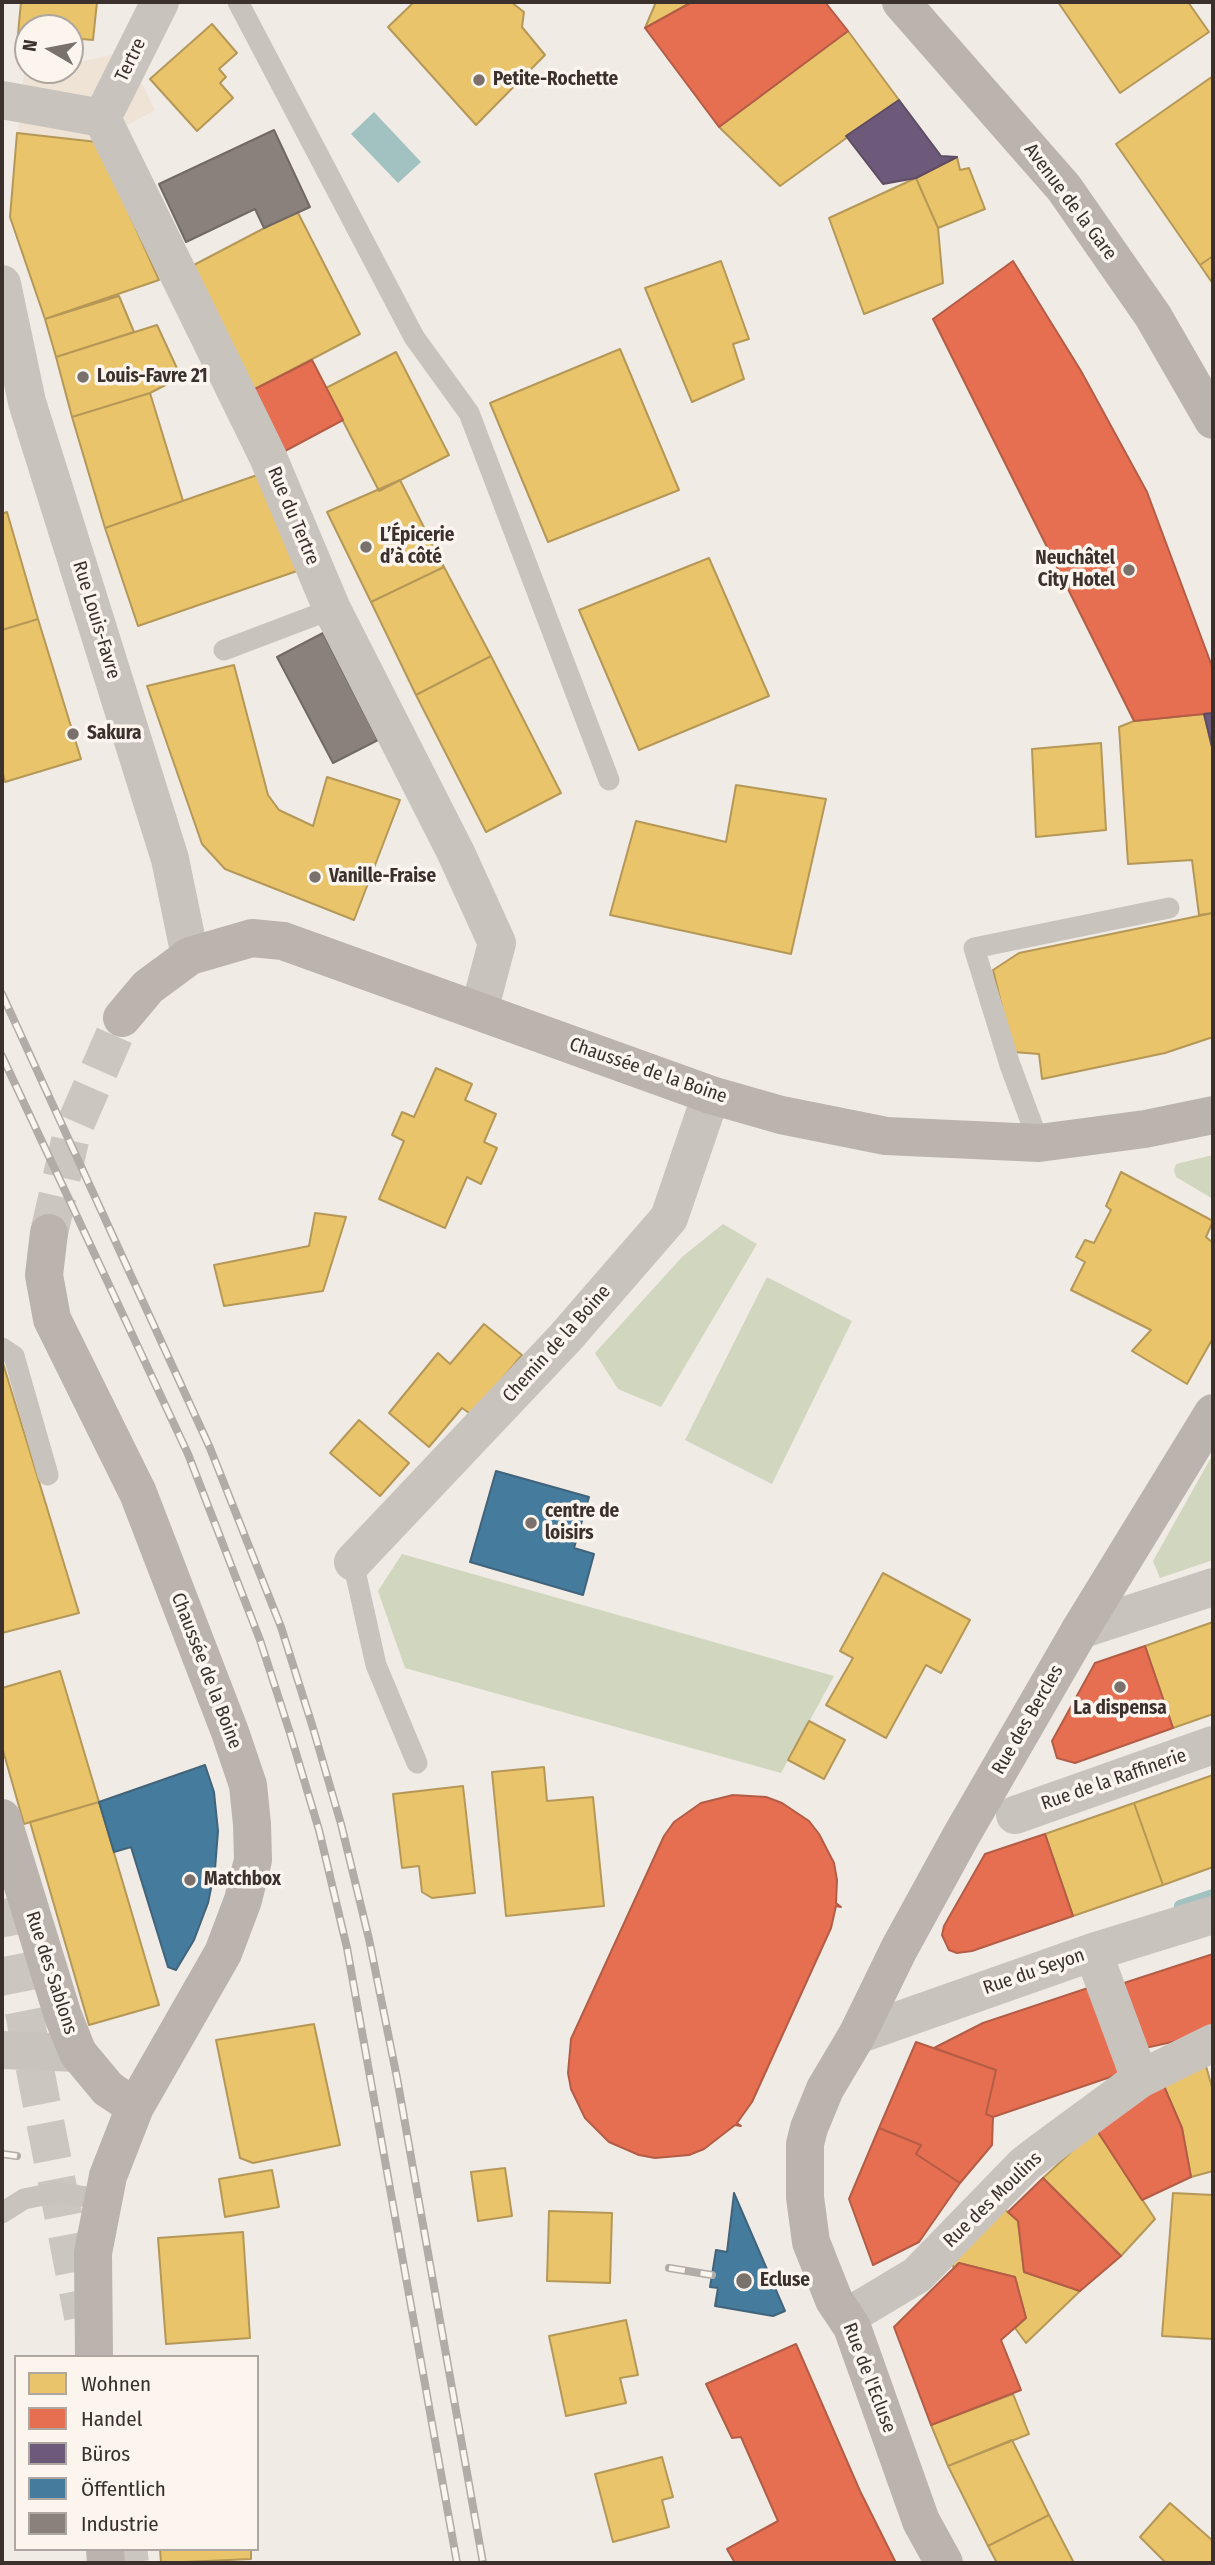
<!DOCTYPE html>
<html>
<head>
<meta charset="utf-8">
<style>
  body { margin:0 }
  #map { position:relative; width:1215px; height:2565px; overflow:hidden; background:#f0ebe5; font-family:"Fira Sans Condensed",sans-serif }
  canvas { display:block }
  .frame { position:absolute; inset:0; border:4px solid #3b302b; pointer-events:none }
  .legend { position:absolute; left:14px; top:2355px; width:245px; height:196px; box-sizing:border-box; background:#fbf5ee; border:2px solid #aea6a0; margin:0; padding:9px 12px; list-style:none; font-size:21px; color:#3b302b }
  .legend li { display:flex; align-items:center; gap:14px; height:35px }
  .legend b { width:35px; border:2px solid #aea6a0 }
  .north { position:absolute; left:14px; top:14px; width:70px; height:70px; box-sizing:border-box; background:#fbf5ee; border:2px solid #aea6a0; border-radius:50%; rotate:280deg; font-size:19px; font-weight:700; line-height:28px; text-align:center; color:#3b302b }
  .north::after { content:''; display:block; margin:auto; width:24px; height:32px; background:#7a716c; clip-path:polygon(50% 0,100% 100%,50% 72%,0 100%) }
</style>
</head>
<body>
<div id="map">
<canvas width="1215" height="2565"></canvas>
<div class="frame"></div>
<ul class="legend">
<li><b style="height:19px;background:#e9c46a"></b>Wohnen</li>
<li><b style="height:19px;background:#e76f51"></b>Handel</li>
<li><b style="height:19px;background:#6d597a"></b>Büros</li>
<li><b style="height:19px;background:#457b9d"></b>Öffentlich</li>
<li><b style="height:19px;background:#8a817c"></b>Industrie</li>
</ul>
<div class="north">N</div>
</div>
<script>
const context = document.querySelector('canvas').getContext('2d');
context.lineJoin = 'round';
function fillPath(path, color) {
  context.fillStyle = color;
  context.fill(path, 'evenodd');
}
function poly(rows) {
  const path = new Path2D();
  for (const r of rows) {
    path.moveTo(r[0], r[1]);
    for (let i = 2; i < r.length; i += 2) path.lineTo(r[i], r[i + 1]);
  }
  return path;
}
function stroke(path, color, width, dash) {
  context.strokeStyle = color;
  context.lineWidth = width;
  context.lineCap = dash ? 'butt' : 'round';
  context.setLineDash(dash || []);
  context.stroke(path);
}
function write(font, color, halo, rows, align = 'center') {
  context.font = font + ' "Fira Sans Condensed",sans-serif';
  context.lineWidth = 7;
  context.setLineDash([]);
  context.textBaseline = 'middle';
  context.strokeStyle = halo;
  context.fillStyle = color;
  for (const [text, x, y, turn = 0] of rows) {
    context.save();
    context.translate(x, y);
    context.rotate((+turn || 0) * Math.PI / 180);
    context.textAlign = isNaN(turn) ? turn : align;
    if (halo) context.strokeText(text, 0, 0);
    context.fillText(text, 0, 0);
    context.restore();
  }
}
fillPath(poly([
  [1213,1155,1213,1199,1176,1177,1174,1170,1176,1164],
  [723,1224,757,1244,661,1407,618,1389,595,1353,682,1257],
  [767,1277,852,1321,772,1484,685,1440],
  [1213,1454,1213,1560,1160,1578,1153,1561],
  [402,1554,834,1676,781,1773,405,1668,378,1591]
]), '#d1d6bf');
fillPath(poly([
  [126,52,155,110,97,142,18,133,24,73,70,70,70,64]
]), '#eee3d5');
fillPath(poly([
  [374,112,421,162,398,183,351,134]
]), '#a1c2c1');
const homes = poly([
  [21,2,97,2,93,40,70,38,70,28,28,28,28,35,18,34,21,2],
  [414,2,511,2,524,12,522,27,545,55,476,125,388,27,414,2],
  [656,2,692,2,645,28,656,2],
  [1058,2,1188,2,1209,32,1120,93,1058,2],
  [212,24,237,53,219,69,226,77,220,83,233,98,197,131,150,79,212,24],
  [848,31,899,100,780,186,719,127,848,31],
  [1213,76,1213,256,1200,265,1116,144,1213,76],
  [17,133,97,142,159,280,45,319,10,217,17,133],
  [957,157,960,170,969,168,985,209,938,228,916,178,957,157],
  [916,178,938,228,943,283,864,314,829,218,916,178],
  [297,211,360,334,253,390,190,267,297,211],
  [1213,256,1213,284,1200,265,1213,256],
  [721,261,749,339,733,344,744,379,692,402,645,288,721,261],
  [119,296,134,332,56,357,45,319,119,296],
  [157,325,181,377,150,393,72,417,56,357,157,325],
  [620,349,679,490,548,542,490,403,620,349],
  [396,352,449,455,379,491,326,388,396,352],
  [150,393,183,501,105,528,72,417,150,393],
  [263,473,297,571,138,626,105,528,263,473],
  [400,480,444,567,371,602,327,512,400,480],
  [7,512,38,619,2,630,2,514,7,512],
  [709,558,769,696,639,750,579,610,709,558],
  [444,567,491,656,416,695,371,602,444,567],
  [38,619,81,759,5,782,2,770,2,630,38,619],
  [491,656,561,793,486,832,416,695,491,656],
  [234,665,268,795,279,810,313,826,327,777,400,800,354,920,225,869,202,844,147,686,234,665],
  [1204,714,1213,751,1213,913,1199,915,1192,860,1128,864,1119,727,1134,721,1204,714],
  [1101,743,1106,830,1036,837,1032,749,1101,743],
  [736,785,826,799,791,954,610,915,636,821,726,842,736,785],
  [1213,913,1213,1037,1165,1053,1042,1079,1039,1054,1013,1052,993,970,1019,953,1213,913],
  [436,1068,472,1084,465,1100,496,1114,484,1142,497,1148,481,1184,467,1177,445,1228,379,1199,404,1141,392,1135,402,1112,414,1117,436,1068],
  [1121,1172,1213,1221,1206,1237,1213,1243,1213,1338,1187,1384,1132,1351,1151,1330,1071,1290,1085,1262,1076,1257,1085,1240,1094,1243,1111,1210,1106,1206,1121,1172],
  [315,1213,346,1217,323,1291,224,1306,214,1265,309,1246,315,1213],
  [484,1324,522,1355,472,1415,462,1408,429,1447,389,1413,438,1353,450,1364,484,1324],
  [2,1360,79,1613,2,1633,2,1360],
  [359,1420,409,1463,380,1496,330,1453,359,1420],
  [883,1573,970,1620,941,1673,926,1665,886,1738,826,1705,853,1658,840,1651,883,1573],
  [1213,1622,1213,1714,1173,1728,1145,1646,1213,1622],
  [60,1671,99,1802,24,1824,2,1747,2,1688,60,1671],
  [809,1721,845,1740,824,1779,788,1760,809,1721],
  [544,1767,547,1801,593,1797,604,1906,506,1916,492,1772,544,1767],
  [1213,1775,1213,1867,1163,1885,1134,1803,1213,1775],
  [463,1786,475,1893,432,1898,422,1892,419,1866,402,1868,393,1794,463,1786],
  [99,1802,159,2005,89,2025,30,1822,99,1802],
  [1134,1803,1163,1885,1073,1916,1045,1834,1134,1803],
  [314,2024,340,2145,253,2163,240,2158,216,2040,314,2024],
  [1206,2066,1213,2091,1213,2171,1191,2177,1182,2128,1163,2084,1206,2066],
  [1096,2129,1155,2219,1121,2256,1043,2178,1096,2129],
  [505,2168,512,2216,478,2221,471,2172,505,2168],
  [272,2170,279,2207,225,2217,219,2179,272,2170],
  [1173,2193,1213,2195,1213,2339,1162,2336,1173,2193],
  [1003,2208,1018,2221,1024,2272,1080,2291,1026,2343,1015,2328,1026,2318,1015,2277,959,2263,954,2268,950,2261,1003,2208],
  [549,2211,612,2213,610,2283,547,2281,549,2211],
  [243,2232,250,2338,166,2344,158,2238,243,2232],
  [626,2320,638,2375,620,2378,626,2403,566,2416,549,2336,626,2320],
  [1013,2394,1029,2434,948,2466,931,2425,1013,2394],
  [1012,2440,1049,2515,988,2546,948,2466,1012,2440],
  [662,2457,673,2497,662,2500,669,2527,613,2542,595,2474,662,2457],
  [1170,2503,1213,2541,1213,2563,1166,2563,1140,2537,1170,2503],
  [1049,2515,1074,2563,997,2563,988,2546,1049,2515],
  [160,2549,251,2549,251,2559,161,2563,160,2549]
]);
fillPath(homes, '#e9c46a');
stroke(homes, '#b59857', 2);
const shops = poly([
  [692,2,825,2,848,31,719,127,645,28,692,2],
  [1013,261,1081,371,1147,492,1213,669,1213,713,1134,721,933,319,1013,261],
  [312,360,343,420,285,451,253,390,312,360],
  [1145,1646,1173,1728,1075,1763,1057,1758,1052,1741,1095,1663,1145,1646],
  [733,1795,766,1797,782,1803,809,1821,819,1834,834,1863,837,1880,836,1903,841,1907,836,1906,831,1928,752,2102,737,2123,741,2126,735,2125,704,2149,689,2155,655,2158,639,2155,609,2142,585,2118,571,2089,568,2073,571,2039,664,1836,674,1822,701,1803,733,1795],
  [1045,1834,1073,1916,972,1951,957,1953,949,1950,942,1935,944,1926,985,1854,1045,1834],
  [1213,1954,1213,2033,1145,2048,1124,1983,1213,1954],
  [1097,1985,1128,2071,993,2117,986,2114,996,2070,934,2048,983,2023,1097,1985],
  [916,2042,996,2070,986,2114,993,2117,992,2145,960,2183,916,2154,921,2145,879,2128,916,2042],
  [1163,2084,1182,2128,1191,2177,1142,2200,1096,2129,1163,2084],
  [879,2128,921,2145,916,2154,960,2183,919,2242,873,2265,849,2199,879,2128],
  [1043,2178,1121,2256,1080,2291,1024,2272,1018,2221,1008,2212,1043,2178],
  [959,2263,1015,2277,1026,2318,1001,2340,1021,2390,931,2425,894,2327,959,2263],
  [796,2344,860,2491,896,2563,735,2563,727,2549,778,2521,741,2437,732,2438,706,2384,796,2344]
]);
fillPath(shops, '#e76f51');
stroke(shops, '#b35c46', 2);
const offices = poly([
  [899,100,941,156,957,157,916,178,883,184,846,136,899,100],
  [1213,713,1213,751,1204,714,1213,713]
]);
fillPath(offices, '#6d597a');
stroke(offices, '#5e4d62', 2);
const public = poly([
  [496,1471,589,1497,574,1548,594,1554,583,1595,470,1562,496,1471],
  [205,1765,214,1792,218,1831,215,1869,208,1903,194,1940,176,1970,168,1967,131,1847,114,1852,99,1802,205,1765],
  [734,2193,785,2311,773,2316,715,2306,718,2288,710,2287,712,2275,716,2250,727,2252,734,2193]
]);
fillPath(public, '#457b9d');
stroke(public, '#42647b', 2);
const industry = poly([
  [274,130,310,207,264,228,255,209,186,242,159,184,274,130],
  [323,633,378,740,333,763,277,657,323,633]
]);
fillPath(industry, '#8a817c');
stroke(industry, '#726964', 2);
stroke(poly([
  [1180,1906,1213,1895]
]), '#a1c2c1', 12);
stroke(poly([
  [49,1233,72,1132,122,1018]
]), '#ccc6c0', 38, [38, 19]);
stroke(poly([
  [2,1899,83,2317],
  [128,2549,130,2563]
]), '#ccc6c0', 38, [38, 19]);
stroke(poly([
  [238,2,414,337,469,413,609,780],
  [224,650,332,609],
  [1039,1143,1010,1065,974,948,1169,908],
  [2,1348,14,1356,48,1475],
  [353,1562,376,1665,417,1763],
  [2,2213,24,2199,58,2192,103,2200]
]), '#c9c3be', 21);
stroke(poly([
  [2,100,102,118,268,457,332,609,456,853,497,943,479,1011],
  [102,118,160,2],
  [2,284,27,402,170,859,190,956],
  [353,1562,565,1338,669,1218,711,1095],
  [1080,1630,1213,1587],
  [1015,1815,1213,1745],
  [1093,1952,1140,2079],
  [857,2035,1093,1952,1213,1915],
  [2,2050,78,2053],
  [847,2317,917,2275,1025,2164,1042,2151,1140,2079,1213,2043]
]), '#c9c3be', 38);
stroke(poly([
  [901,2,1064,188,1153,316,1213,420],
  [122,1018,148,987,190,956,252,938,283,941,711,1095,781,1115,886,1136,1039,1143,1145,1129,1213,1115],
  [49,1233,44,1275,52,1319,138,1493,230,1732,248,1785,252,1824,253,1860,243,1900,223,1953,135,2107,108,2176,93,2253,94,2357],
  [2,1818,63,2016,78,2053,108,2089,135,2107],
  [105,2549,106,2563],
  [944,2563,921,2521,852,2327,834,2300,811,2242,805,2197,805,2144,809,2128,825,2089,857,2035,899,1949,961,1836,1080,1630,1213,1413]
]), '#bab3ae', 38);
const rail = poly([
  [2,994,210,1448,281,1627,313,1728,341,1824,369,1939,397,2078,483,2563],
  [2,1056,188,1454,260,1640,290,1733,319,1830,347,1948,457,2563],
  [2,2154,17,2156],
  [669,2268,712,2275]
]);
stroke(rail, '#b1aca8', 8);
stroke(rail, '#fbf5ee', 5, [16]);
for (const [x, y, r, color] of [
  [479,80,7,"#7a716c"],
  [83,377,7,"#7a716c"],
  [366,547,7,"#7a716c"],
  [1129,570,7,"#7a716c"],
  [73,734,7,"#7a716c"],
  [315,877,7,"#7a716c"],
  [531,1523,7,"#7a716c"],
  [1120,1687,7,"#7a716c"],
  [190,1880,7,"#7a716c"],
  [744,2281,9,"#7a716c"]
]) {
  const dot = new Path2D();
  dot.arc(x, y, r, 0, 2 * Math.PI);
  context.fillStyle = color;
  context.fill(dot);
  stroke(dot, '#fbf5ee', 2.5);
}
write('19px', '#3b302b', '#fbf5ee', [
  ["Tertre",131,60,-64],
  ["Avenue de la Gare",1070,202,53],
  ["Rue du Tertre",293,516,67],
  ["Rue Louis-Favre",96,620,73],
  ["Chaussée de la Boine",648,1071,19],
  ["Chemin de la Boine",557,1344,-48],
  ["Chaussée de la Boine",206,1671,69],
  ["Rue des Bercles",1028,1720,-60],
  ["Rue de la Raffinerie",1114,1780,-19],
  ["Rue du Seyon",1034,1972,-19],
  ["Rue des Sablons",51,1973,72],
  ["Rue des Moulins",993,2200,-44],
  ["Rue de l'Ecluse",869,2378,69]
]);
write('bold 19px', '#3b302b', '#fbf5ee', [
  ["Petite-Rochette",493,80],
  ["Louis-Favre 21",97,377],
  ["L’Épicerie",380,536],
  ["d’à côté",380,558],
  ["Neuchâtel",1115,559,"right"],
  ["City Hotel",1115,581,"right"],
  ["Sakura",87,734],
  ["Vanille-Fraise",329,877],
  ["centre de",545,1512],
  ["loisirs",545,1534],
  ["La dispensa",1120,1709,"center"],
  ["Matchbox",204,1880],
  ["Ecluse",760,2281]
], 'left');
</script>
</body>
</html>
